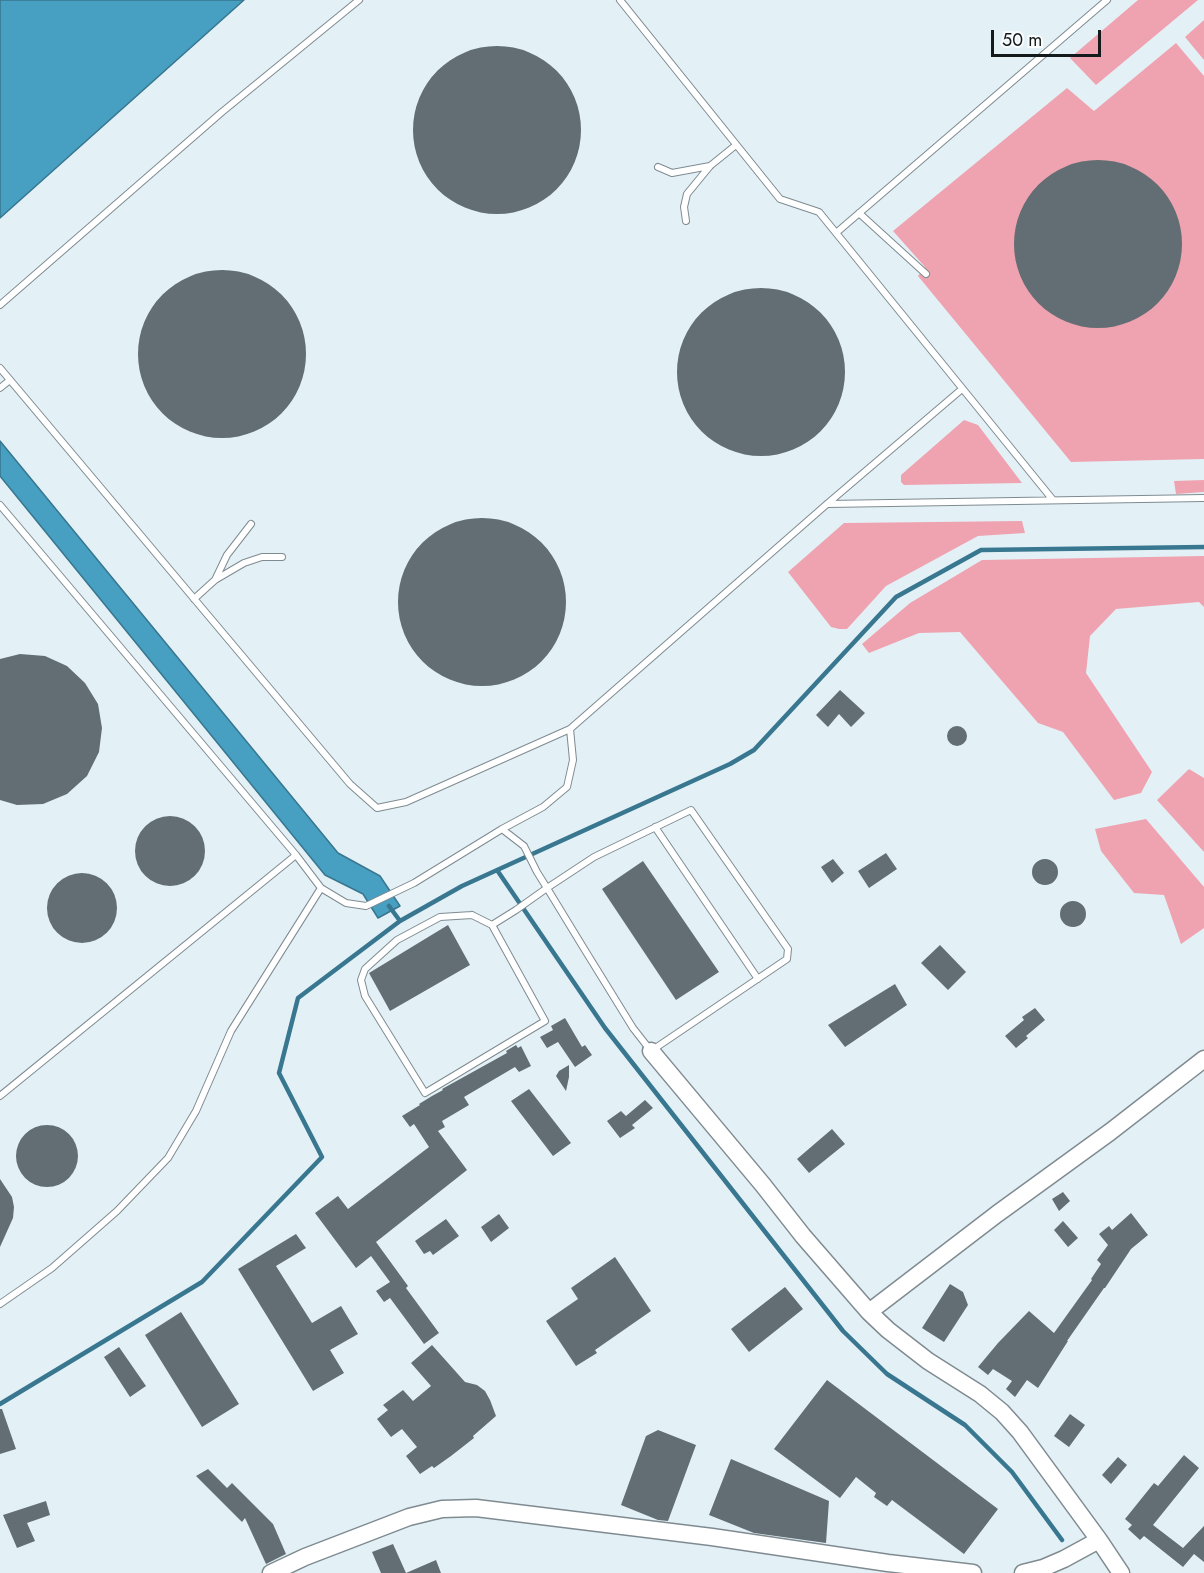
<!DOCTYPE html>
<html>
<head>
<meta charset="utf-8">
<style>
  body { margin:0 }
  #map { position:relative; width:1204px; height:1573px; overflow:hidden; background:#e3f1f7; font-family:Jost,sans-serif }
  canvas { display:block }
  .scale { position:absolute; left:991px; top:30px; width:110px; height:27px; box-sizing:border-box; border:3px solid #14191b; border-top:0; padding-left:8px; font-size:18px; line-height:21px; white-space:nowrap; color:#14191b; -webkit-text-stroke:4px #f9fcfd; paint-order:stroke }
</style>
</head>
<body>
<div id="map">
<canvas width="1204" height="1573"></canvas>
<div class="scale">50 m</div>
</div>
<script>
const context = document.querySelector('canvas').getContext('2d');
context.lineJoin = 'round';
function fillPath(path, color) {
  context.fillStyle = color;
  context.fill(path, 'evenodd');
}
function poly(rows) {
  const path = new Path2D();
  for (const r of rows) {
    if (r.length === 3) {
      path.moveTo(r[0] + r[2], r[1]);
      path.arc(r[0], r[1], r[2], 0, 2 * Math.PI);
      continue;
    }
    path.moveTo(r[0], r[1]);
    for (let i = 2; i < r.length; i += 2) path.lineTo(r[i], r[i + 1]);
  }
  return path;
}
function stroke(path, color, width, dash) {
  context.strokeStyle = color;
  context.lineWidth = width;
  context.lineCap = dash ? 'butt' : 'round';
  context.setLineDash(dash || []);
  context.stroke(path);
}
fillPath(poly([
  [1138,0,1198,0,1096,85,1070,58],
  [1204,20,1204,60,1185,37],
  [1176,43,1204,76,1204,459,1071,462,918,276,925,267,893,231,1067,88,1094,111],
  [964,420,978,425,1022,483,904,485,901,482,901,475],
  [1204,480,1204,492,1176,494,1174,481],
  [1022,521,1025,533,978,536,886,586,847,629,839,629,831,627,788,572,844,523],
  [1204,556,1204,607,1199,602,1116,609,1090,636,1086,673,1152,772,1141,793,1114,800,1063,732,1038,723,960,632,919,633,869,653,862,644,910,603,982,560],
  [1189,769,1204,778,1204,852,1157,800],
  [1146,819,1204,887,1204,928,1181,944,1164,895,1134,893,1101,851,1095,829]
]), '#efa3b0');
const water = poly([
  [0,0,244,0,0,218,0,0],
  [0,441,338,853,380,876,400,906,378,918,363,894,325,875,0,476,0,441]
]);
fillPath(water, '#479fc1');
stroke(water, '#38778f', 1.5);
stroke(poly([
  [497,870,605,1028,843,1331,887,1374,965,1425,1012,1472,1062,1540],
  [389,906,400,921],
  [0,1404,202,1282,322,1157,279,1073,298,998,400,921,462,886,730,764,754,750,896,597,981,550,1204,547]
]), '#38778f', 4.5);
fillPath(poly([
  [497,130,84],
  [1098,244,84],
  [222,354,84],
  [761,372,84],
  [482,602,84],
  [20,654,45,656,67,666,85,683,98,704,102,728,99,752,87,776,67,794,43,804,17,805,0,800,0,659],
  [840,690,865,713,851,727,839,714,828,727,816,715],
  [957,736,10],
  [170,851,35],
  [886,853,897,869,869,888,858,871],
  [833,859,844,873,832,883,821,867],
  [1045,872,13],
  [643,861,719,972,676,1000,602,889],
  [82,908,35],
  [1073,914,13],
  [448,925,470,965,390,1011,369,973],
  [940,945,966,972,948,990,921,963],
  [895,984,907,1005,845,1047,828,1025],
  [1035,1008,1045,1020,1026,1036,1028,1038,1016,1048,1005,1036,1024,1020,1022,1017],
  [565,1018,582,1047,585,1045,592,1055,575,1067,558,1042,547,1048,540,1037,553,1030,551,1026],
  [516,1045,518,1048,521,1046,531,1066,519,1072,515,1067,464,1097,469,1105,442,1121,445,1127,438,1131,467,1170,376,1242,408,1286,406,1288,439,1333,424,1344,390,1298,384,1302,376,1291,390,1282,371,1256,356,1268,315,1213,338,1196,348,1209,429,1147,414,1124,410,1127,402,1116,420,1105,419,1104,432,1096,443,1090,442,1089,507,1053,506,1051],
  [569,1065,569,1077,566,1091,556,1076,559,1071],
  [529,1089,571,1143,553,1156,511,1101],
  [645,1100,653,1108,632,1125,635,1128,620,1138,607,1121,621,1111,626,1116],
  [47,1156,31],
  [832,1129,845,1144,809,1173,797,1159],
  [0,1179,12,1197,14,1207,13,1218,0,1247],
  [1063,1192,1070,1201,1059,1211,1052,1199],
  [1131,1213,1148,1235,1131,1249,1105,1288,1104,1288,1067,1341,1068,1341,1038,1388,1027,1380,1015,1397,1006,1389,1012,1381,993,1369,988,1375,978,1367,998,1343,1029,1311,1054,1333,1092,1280,1091,1279,1101,1264,1097,1260,1108,1245,1099,1234,1109,1226,1112,1230],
  [499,1214,509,1228,491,1242,481,1227],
  [446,1219,459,1236,433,1255,430,1251,424,1254,415,1241],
  [1063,1221,1078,1238,1068,1247,1054,1230],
  [296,1234,306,1248,276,1266,312,1323,341,1306,358,1334,330,1350,344,1373,313,1391,238,1269],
  [615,1257,651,1311,595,1350,597,1353,576,1366,546,1321,578,1299,571,1288],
  [950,1284,963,1292,968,1305,944,1342,922,1328],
  [785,1287,803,1309,749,1352,731,1329],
  [181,1312,239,1404,202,1427,145,1335],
  [432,1345,465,1382,477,1385,485,1391,490,1400,496,1416,473,1436,474,1438,451,1456,434,1468,432,1466,420,1474,406,1456,417,1447,402,1429,391,1437,377,1419,388,1410,383,1405,403,1390,413,1401,431,1386,411,1363],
  [119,1347,146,1386,130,1397,104,1357],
  [827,1380,998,1509,964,1554,892,1500,887,1506,874,1497,876,1493,856,1477,840,1498,774,1449],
  [0,1409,2,1409,16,1449,0,1454],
  [1070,1414,1085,1425,1069,1447,1054,1436],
  [658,1430,696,1445,668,1521,658,1520,621,1505,646,1436],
  [1184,1455,1199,1468,1153,1525,1183,1548,1204,1526,1204,1562,1194,1554,1183,1567,1144,1536,1140,1540,1128,1529,1132,1525,1125,1519,1154,1483,1158,1486],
  [1118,1457,1127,1465,1111,1484,1102,1475],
  [731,1459,829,1501,826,1543,754,1533,709,1515],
  [208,1469,227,1488,232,1483,273,1524,286,1554,266,1564,245,1518,242,1522,196,1476],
  [46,1501,50,1515,27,1523,35,1541,17,1548,3,1515],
  [393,1544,406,1573,436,1560,441,1573,381,1573,372,1552]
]), '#626e73');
const lane = poly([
  [620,0,780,199,819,212,1053,500],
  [658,167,672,173,710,166],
  [859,213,926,274],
  [686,221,684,207,687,194,710,166,736,145],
  [836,233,1107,0],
  [0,305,222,112,359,0],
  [0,368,350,784,377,808,406,802,570,729,827,504,962,389],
  [0,388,10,380],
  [827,504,1204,498],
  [0,505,296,855,321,888,346,903,366,906,414,883,502,829,543,807,567,787,573,760,570,729],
  [215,580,227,555,251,524],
  [194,599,215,580,244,563,262,557,282,557],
  [655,827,758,979],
  [472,915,492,925,545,1021,425,1093,365,996,361,980,365,969,397,940,440,917,472,915],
  [492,925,516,910,547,888,594,857,691,810,788,949,787,959,651,1051,633,1028,583,947,547,888,537,872,524,846,502,829],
  [0,1096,296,855],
  [0,1304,52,1268,117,1211,168,1158,196,1111,231,1031,321,888]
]);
const secondary = poly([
  [651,1051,763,1185,803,1236,869,1312,888,1330,928,1361,980,1394,1002,1412,1020,1432,1099,1540,1121,1573],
  [869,1312,997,1214,1110,1132,1204,1059],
  [271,1573,305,1557,409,1517,442,1509,476,1508,712,1537,888,1563,973,1573],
  [1023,1573,1043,1568,1064,1559,1099,1540]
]);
stroke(lane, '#7f8b91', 8);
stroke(secondary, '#7f8b91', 19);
stroke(lane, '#fff', 6);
stroke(secondary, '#fff', 16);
</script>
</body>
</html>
